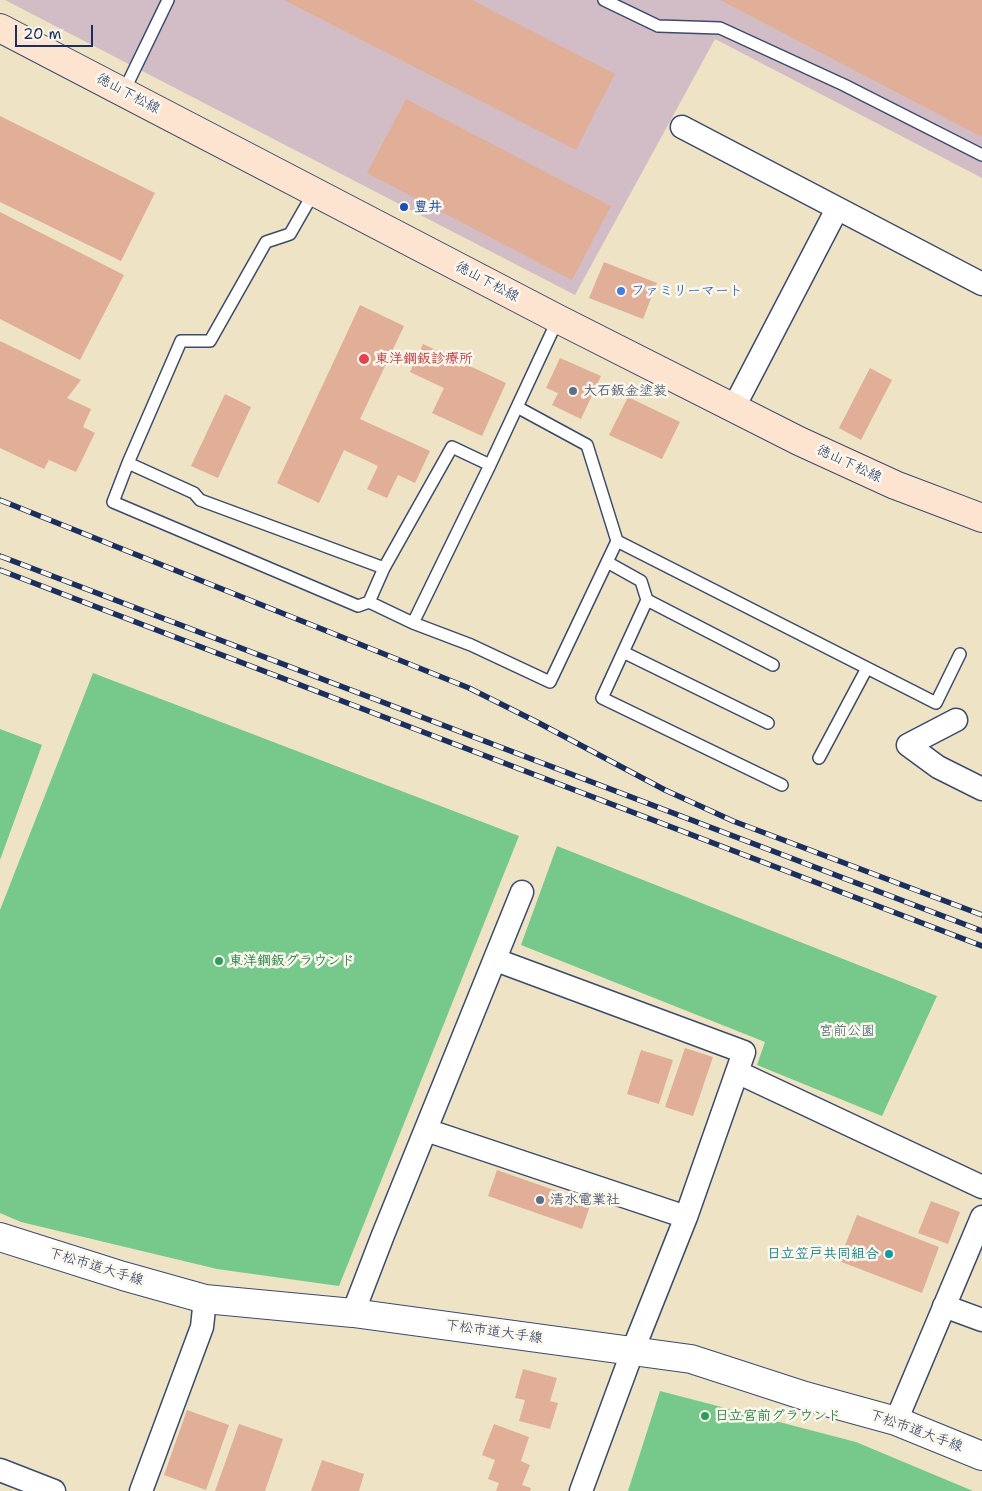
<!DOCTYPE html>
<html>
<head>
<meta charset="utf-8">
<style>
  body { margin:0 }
  #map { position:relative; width:982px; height:1491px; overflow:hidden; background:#eee3c5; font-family:"Shantell Sans",sans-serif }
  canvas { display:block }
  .scale { position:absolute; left:15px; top:25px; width:78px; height:22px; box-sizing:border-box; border:2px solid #1b2f5e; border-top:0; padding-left:6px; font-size:15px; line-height:18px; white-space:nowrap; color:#1b2f5e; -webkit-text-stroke:4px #fbf7ec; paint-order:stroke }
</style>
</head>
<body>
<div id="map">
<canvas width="982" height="1491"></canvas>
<div class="scale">20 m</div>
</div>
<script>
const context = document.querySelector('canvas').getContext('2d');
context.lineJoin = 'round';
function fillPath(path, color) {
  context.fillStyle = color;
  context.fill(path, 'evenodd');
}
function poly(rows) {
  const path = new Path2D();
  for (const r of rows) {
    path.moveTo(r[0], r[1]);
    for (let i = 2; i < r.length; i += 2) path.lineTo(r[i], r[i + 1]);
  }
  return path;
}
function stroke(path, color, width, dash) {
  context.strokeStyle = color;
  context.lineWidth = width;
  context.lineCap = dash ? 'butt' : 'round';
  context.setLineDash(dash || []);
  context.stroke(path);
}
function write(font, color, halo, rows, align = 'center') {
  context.font = font + ' "Shantell Sans","Klee One",sans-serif';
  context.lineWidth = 5;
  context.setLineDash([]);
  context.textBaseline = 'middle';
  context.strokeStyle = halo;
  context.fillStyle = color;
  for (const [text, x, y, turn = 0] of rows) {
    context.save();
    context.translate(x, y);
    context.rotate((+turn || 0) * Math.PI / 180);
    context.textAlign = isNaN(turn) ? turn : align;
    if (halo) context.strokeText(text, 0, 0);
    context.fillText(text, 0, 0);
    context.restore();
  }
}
fillPath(poly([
  [5,0,982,0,982,178,715,39,575,295]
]), '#d2bdc6');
fillPath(poly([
  [93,673,519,836,339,1286,217,1269,21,1222,0,1213,0,910],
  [0,729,42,745,0,860],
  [557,846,937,996,882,1116,757,1065,765,1042,521,945],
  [660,1391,856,1442,973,1491,628,1491]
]), '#76c98b');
fillPath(poly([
  [284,0,472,0,615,74,576,150],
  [720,0,982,0,982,137],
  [406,99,611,206,572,280,367,173],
  [0,116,155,193,121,261,0,202],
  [0,212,124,275,80,360,0,319],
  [604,262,657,283,643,319,589,298],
  [360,305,404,326,360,419,430,451,415,483,398,475,387,498,367,489,378,466,344,450,319,503,277,483],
  [0,341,81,380,67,398,91,409,83,427,95,433,76,472,49,460,44,469,0,448],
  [423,344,506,383,482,436,432,413,444,388,410,372],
  [560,358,601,376,581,419,552,405,558,393,546,388],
  [870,368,892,380,861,440,839,428],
  [225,394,251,407,218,478,191,466],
  [628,397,680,422,662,459,609,435],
  [685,1048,713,1057,693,1116,665,1107],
  [641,1050,673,1060,659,1104,627,1094],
  [497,1170,591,1203,582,1229,488,1196],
  [931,1201,960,1212,948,1244,918,1233],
  [857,1215,939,1247,922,1293,839,1261],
  [523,1369,557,1378,550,1401,558,1403,550,1429,519,1421,525,1400,515,1398],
  [187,1410,229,1425,206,1490,164,1475],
  [239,1424,283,1439,265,1491,215,1491],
  [494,1424,529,1437,521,1461,530,1465,522,1485,531,1488,530,1491,496,1491,499,1483,488,1479,495,1460,482,1455],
  [322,1460,364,1474,359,1491,311,1491]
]), '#e1af98');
const service = poly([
  [604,0,658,26,720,28,844,85,982,155],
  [124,91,168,0],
  [314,192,290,234,266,242,210,341,181,341,128,463,194,493,200,500,384,568],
  [128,463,113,502,358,606,369,602,413,623,490,465,558,319],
  [617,541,936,703,960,654],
  [607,562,641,581,647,600,602,698,782,785],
  [647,600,773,665],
  [369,602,384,568,452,447,490,465],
  [413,623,471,645,550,682,617,541,587,445,517,407],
  [623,652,768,723],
  [819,758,867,668]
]);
const minor = poly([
  [682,127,982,284],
  [734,407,837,209],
  [956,720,908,745,938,767,982,789],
  [496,960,744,1052,686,1217,633,1350,581,1491],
  [737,1072,982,1187],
  [426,1130,686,1217],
  [944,1306,982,1320],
  [353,1313,383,1235,522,892],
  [896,1421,982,1217],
  [0,1470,54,1491],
  [141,1491,202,1327,205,1299]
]);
const tertiary = poly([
  [0,1237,123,1276,205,1299,353,1313,691,1359,805,1396,896,1421,982,1456]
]);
const secondary = poly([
  [0,28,558,319,799,441,895,485,982,518]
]);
stroke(service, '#3b4a6d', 14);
stroke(minor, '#3b4a6d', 25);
stroke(tertiary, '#3b4a6d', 30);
stroke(secondary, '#3b4a6d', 30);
stroke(service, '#fff', 11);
stroke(minor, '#fff', 22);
stroke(tertiary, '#fff', 28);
stroke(secondary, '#fde4d1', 28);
const rail = poly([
  [0,500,469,688,537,722,665,790,733,821,982,915],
  [0,556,982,931],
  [0,570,982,946]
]);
stroke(rail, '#1b2f5e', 5.5);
stroke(rail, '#fbf7ec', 4, [11]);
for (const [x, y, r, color] of [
  [404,207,5,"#1a4fb4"],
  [621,291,5,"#3f7fe0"],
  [364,359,6,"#e0444e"],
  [573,391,5,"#5c6f8a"],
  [219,961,5,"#2e9e5b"],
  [540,1200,5,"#5c6f8a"],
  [889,1254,5,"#0f9aa8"],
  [705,1416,5,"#2e9e5b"]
]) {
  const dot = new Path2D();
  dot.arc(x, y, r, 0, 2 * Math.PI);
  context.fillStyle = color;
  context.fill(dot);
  stroke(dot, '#fbf7ec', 2);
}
write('14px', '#1b2f5e', '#fbf7ec', [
  ["徳山下松線",128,94,28],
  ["徳山下松線",487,282,28],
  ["徳山下松線",849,464,25],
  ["下松市道大手線",96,1267,17],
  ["下松市道大手線",494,1332,8],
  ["下松市道大手線",916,1431,20]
]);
write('bold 14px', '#164399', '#fbf7ec', [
  ["豊井",414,207]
], 'left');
write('bold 14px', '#366cbe', '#fbf7ec', [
  ["ファミリーマート",631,291]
], 'left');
write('bold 14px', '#be3a42', '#fbf7ec', [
  ["東洋鋼鈑診療所",375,359]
], 'left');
write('bold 14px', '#4e5e75', '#fbf7ec', [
  ["大石鈑金塗装",583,391],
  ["清水電業社",550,1200]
], 'left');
write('bold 14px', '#27864d', '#fbf7ec', [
  ["東洋鋼鈑グラウンド",229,961],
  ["日立宮前グラウンド",715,1416]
], 'left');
write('14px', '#365d6c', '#fbf7ec', [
  ["宮前公園",847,1031]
]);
write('bold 14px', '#0d838f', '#fbf7ec', [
  ["日立笠戸共同組合",879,1254]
], 'right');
</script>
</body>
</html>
